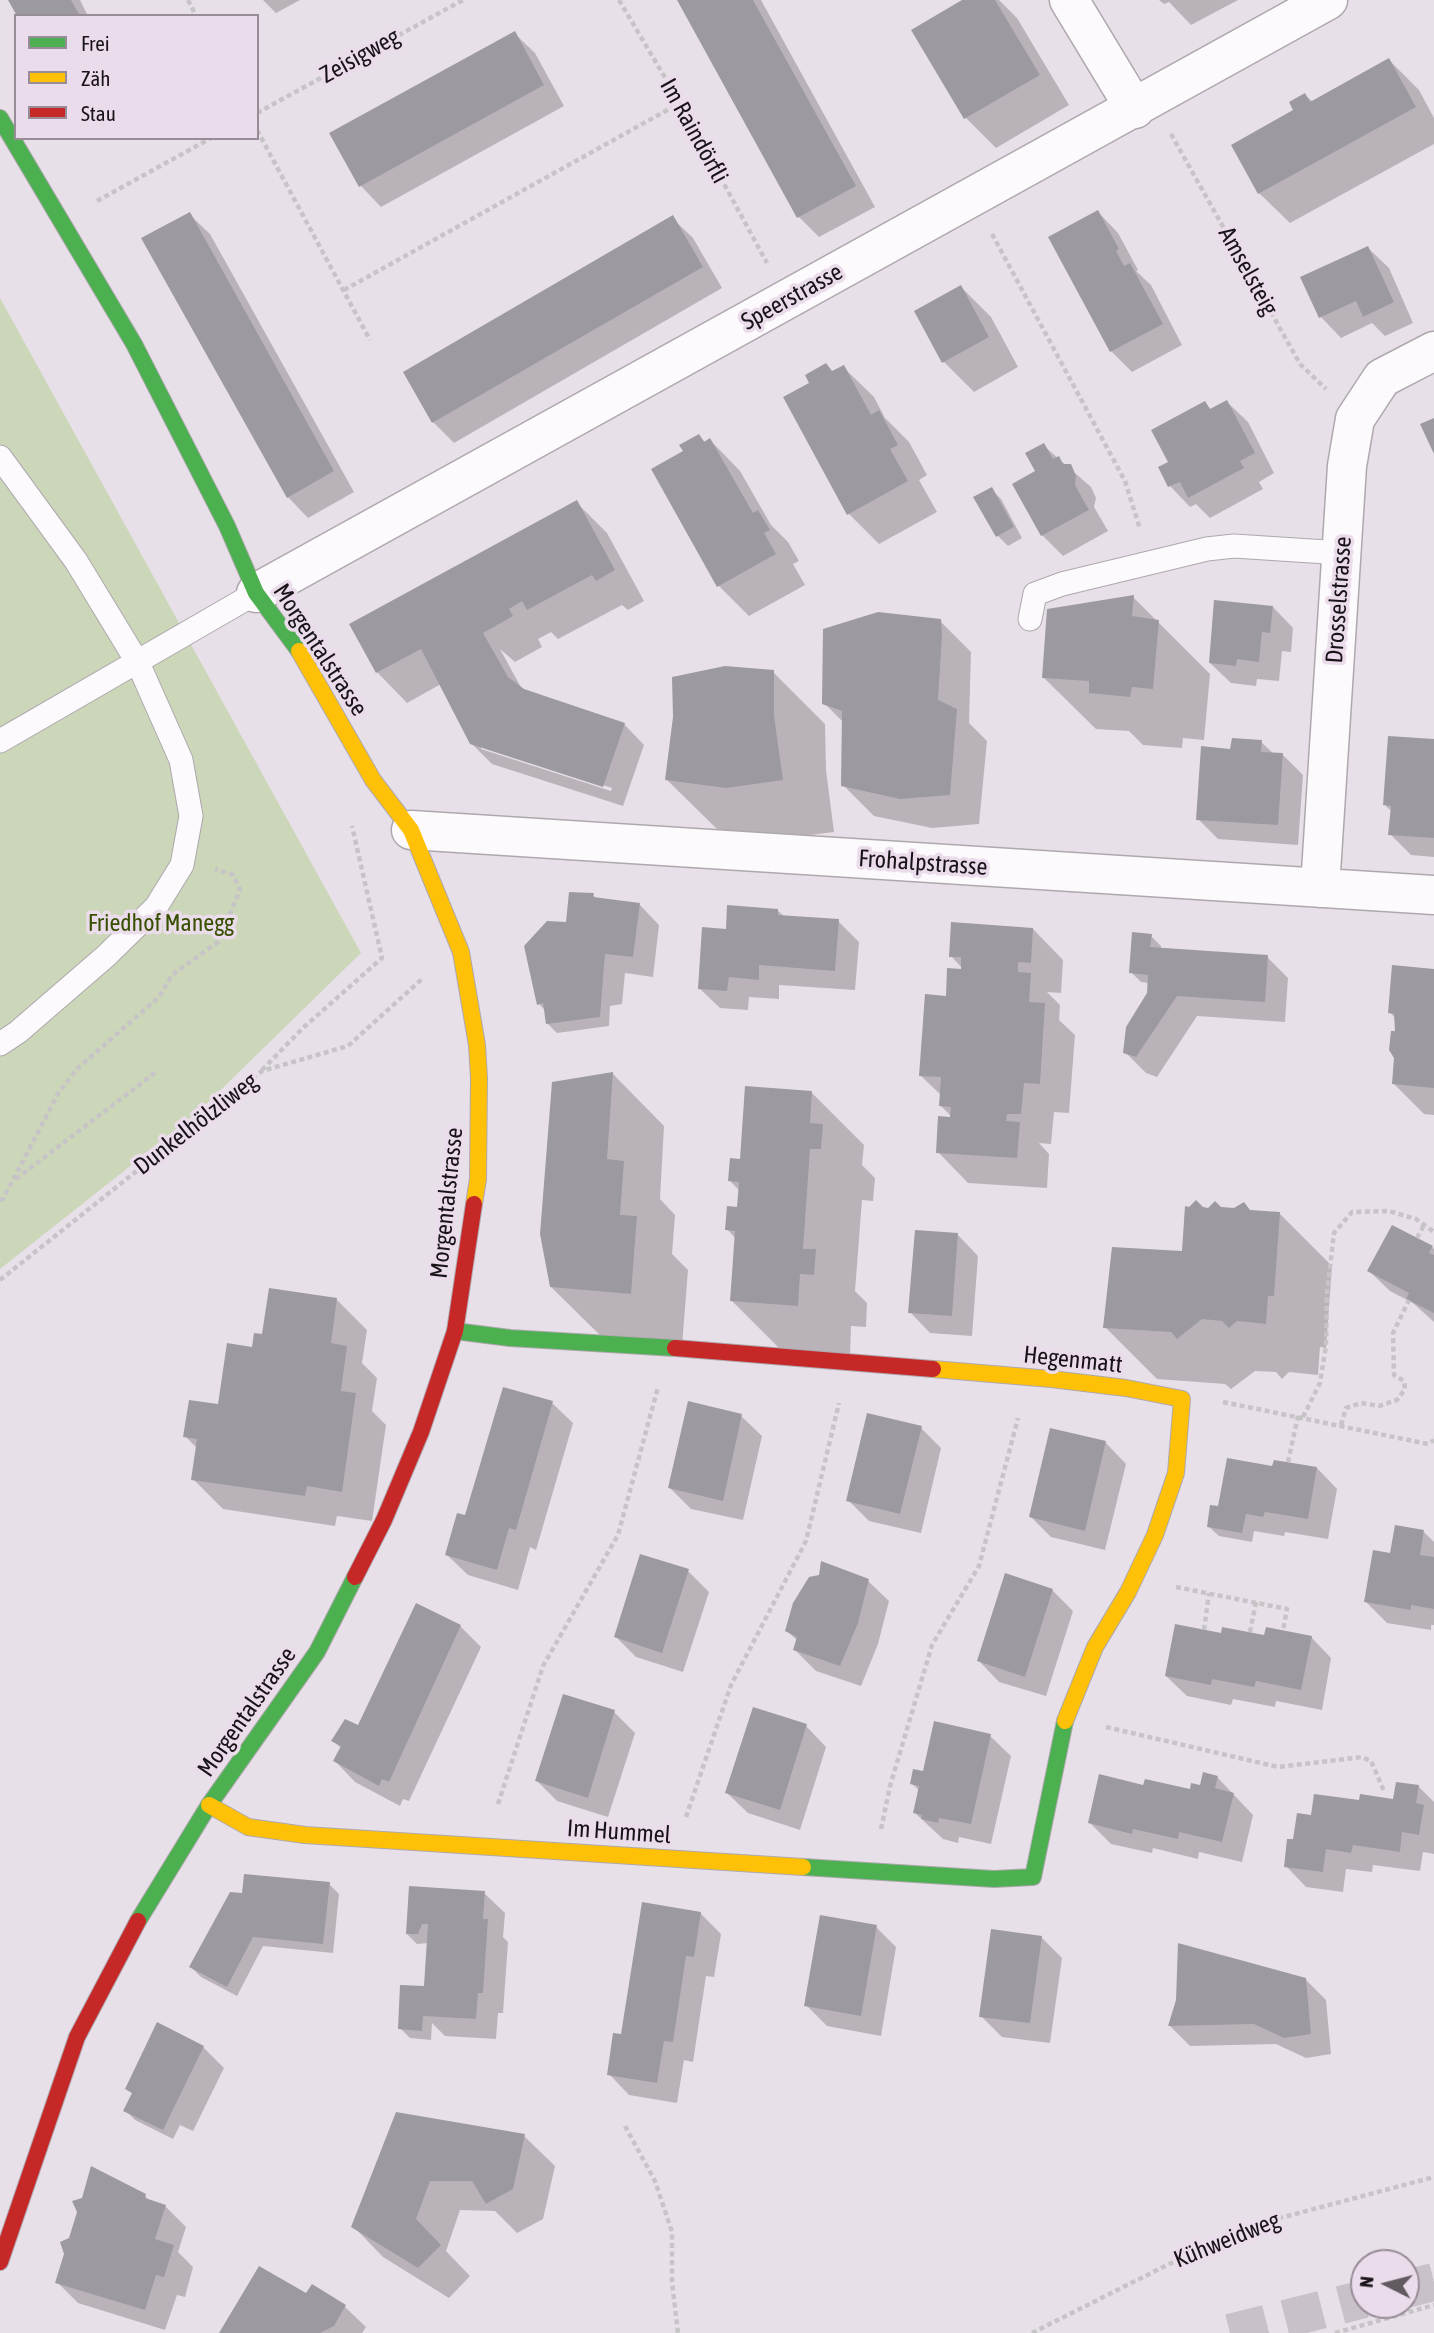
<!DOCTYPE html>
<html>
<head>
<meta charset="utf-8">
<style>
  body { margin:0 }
  #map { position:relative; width:1434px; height:2333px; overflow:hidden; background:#e8e0e8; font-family:"Asap Condensed",sans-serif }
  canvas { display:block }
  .legend { position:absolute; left:14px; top:14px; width:245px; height:126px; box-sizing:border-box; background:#ebdceb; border:2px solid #978c97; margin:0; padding:9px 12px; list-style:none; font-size:21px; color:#181318 }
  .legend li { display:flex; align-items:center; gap:14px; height:35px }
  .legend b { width:35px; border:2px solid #978c97 }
  .north { position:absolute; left:1350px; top:2249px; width:70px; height:70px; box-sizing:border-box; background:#ebdceb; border:2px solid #978c97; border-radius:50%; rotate:276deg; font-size:19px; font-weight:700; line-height:28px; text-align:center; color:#181318 }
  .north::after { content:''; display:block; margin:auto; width:24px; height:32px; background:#615b61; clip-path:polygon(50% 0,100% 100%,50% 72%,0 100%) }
</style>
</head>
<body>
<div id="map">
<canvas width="1434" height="2333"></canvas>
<ul class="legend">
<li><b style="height:9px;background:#4caf50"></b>Frei</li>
<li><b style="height:9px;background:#ffc107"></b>Zäh</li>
<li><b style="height:9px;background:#c62828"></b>Stau</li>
</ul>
<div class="north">N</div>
</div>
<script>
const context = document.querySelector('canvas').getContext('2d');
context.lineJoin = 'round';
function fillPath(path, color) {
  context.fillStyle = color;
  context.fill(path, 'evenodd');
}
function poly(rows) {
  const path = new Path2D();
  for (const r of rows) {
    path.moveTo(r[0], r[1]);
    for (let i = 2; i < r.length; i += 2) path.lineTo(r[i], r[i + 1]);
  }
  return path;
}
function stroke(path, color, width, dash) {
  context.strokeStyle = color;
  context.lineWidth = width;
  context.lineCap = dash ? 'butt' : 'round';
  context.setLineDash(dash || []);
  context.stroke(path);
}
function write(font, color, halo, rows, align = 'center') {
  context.font = font + ' "Asap Condensed",sans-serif';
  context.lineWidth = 7;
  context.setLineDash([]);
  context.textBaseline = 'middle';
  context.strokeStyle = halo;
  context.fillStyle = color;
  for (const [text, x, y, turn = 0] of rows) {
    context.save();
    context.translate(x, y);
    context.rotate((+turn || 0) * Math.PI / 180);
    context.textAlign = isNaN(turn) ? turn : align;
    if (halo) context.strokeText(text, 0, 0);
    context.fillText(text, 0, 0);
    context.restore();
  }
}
fillPath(poly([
  [0,298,361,953,196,1114,0,1269]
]), '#ccd6b9');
fillPath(poly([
  [10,0,80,0,88,16,19,16],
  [263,0,300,0,276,13],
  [679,0,761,0,875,207,819,237,799,217],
  [965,0,999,0,1017,18,1069,105,996,148,966,118,914,31],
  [1159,0,1238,0,1191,25,1169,2,1164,4],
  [514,33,535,53,564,106,381,207,361,186],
  [1389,60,1419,90,1434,118,1434,144,1290,223,1259,193,1295,111,1305,95,1313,102],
  [1098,212,1118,233,1138,270,1136,271,1151,285,1182,345,1132,372,1111,351],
  [189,214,210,234,354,492,308,518,288,497],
  [672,218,693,238,722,288,454,443,433,422,405,373],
  [1368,248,1389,268,1413,323,1385,336,1372,323,1341,338,1321,317],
  [961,287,991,317,1018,367,974,392,944,362],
  [843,367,874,397,885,418,909,442,927,475,919,480,937,512,879,544,849,514,833,372],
  [1227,402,1248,422,1274,473,1259,482,1263,489,1210,518,1196,504,1190,507,1170,486,1160,468,1170,463,1205,403,1211,410],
  [699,436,706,443,710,440,740,471,771,525,788,542,799,561,793,564,805,585,749,616,719,586,654,470,685,452],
  [1043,445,1091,487,1096,498,1094,507,1108,531,1063,556,1042,535,1037,472],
  [991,489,1001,499,1022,538,1008,546,998,536,976,497],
  [577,503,607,533,644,601,628,610,622,605,558,639,551,632,538,639,542,647,515,662,500,649,523,691,624,724,644,745,623,806,492,764,471,743,441,684,407,703,377,672,352,625],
  [481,745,612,788,611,791,481,749],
  [1133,597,1210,674,1204,740,1183,738,1182,748,1143,745,1129,731,1096,729,1043,677],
  [1273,607,1293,628,1291,652,1282,651,1279,681,1257,679,1256,686,1231,683,1210,663],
  [940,621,971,652,969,723,987,741,979,824,932,828,874,816,843,785,843,722,824,703],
  [773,672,825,724,826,770,834,832,779,839,719,831,666,779],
  [1434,741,1434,857,1411,855,1390,834,1392,812,1385,805],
  [1261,742,1274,754,1283,755,1303,775,1298,845,1218,839,1198,819,1232,750],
  [593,895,598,900,639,904,659,925,653,977,625,973,622,1004,610,1006,609,1026,557,1033,547,1023,546,1011,539,1004,568,923],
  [777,910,785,917,838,921,859,942,855,990,779,985,779,999,749,997,748,1010,720,1008,699,988],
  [1033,929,1063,960,1061,993,1047,992,1060,1005,1059,1020,1075,1035,1069,1113,1054,1112,1051,1144,1039,1143,1049,1154,1047,1188,968,1183,938,1152,954,1119,941,1106,942,1096,921,1076,947,998,962,970,962,968,951,956],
  [1151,936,1161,946,1161,949,1267,957,1288,978,1285,1022,1197,1016,1157,1077,1146,1073,1125,1052,1149,994,1149,983,1141,982,1131,972],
  [1434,970,1434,1115,1424,1114,1393,1083,1396,1019,1390,1012],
  [612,1073,664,1126,660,1199,675,1215,672,1254,688,1270,682,1346,604,1339,551,1287],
  [812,1093,864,1145,862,1165,875,1178,873,1201,862,1200,855,1291,867,1303,866,1327,851,1326,850,1358,784,1353,732,1301,736,1239,727,1229,739,1209,740,1191,730,1181,741,1161],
  [1202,1208,1280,1214,1332,1266,1326,1348,1320,1347,1318,1375,1289,1372,1282,1379,1276,1372,1255,1371,1231,1389,1225,1384,1157,1379,1105,1327,1184,1253],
  [958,1235,978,1256,972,1336,930,1333,910,1312],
  [1432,1247,1434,1249,1434,1322,1413,1303,1390,1291,1369,1271],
  [336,1299,367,1330,362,1363,377,1378,372,1411,386,1425,372,1521,337,1516,335,1526,223,1509,193,1479,198,1449,185,1436,219,1406,254,1349],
  [552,1403,573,1423,536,1550,530,1547,518,1590,468,1575,447,1555,467,1517],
  [741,1416,762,1436,743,1520,691,1509,670,1488],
  [921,1428,941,1448,921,1533,869,1521,848,1500],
  [1051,1430,1106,1443,1126,1464,1105,1550,1051,1537,1031,1517],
  [1274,1468,1317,1468,1337,1489,1328,1539,1285,1532,1284,1536,1254,1531,1252,1542,1219,1536,1208,1526],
  [1424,1532,1434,1542,1434,1625,1431,1625,1431,1630,1387,1623,1366,1602,1391,1555],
  [688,1571,709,1592,683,1672,636,1657,616,1637],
  [868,1581,889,1601,878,1644,861,1686,816,1671,795,1650,798,1641,787,1631],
  [1052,1590,1073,1611,1046,1696,999,1682,979,1661],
  [460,1626,481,1647,409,1801,403,1799,400,1806,355,1782,335,1761,342,1749,333,1741,359,1727],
  [1222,1635,1311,1637,1331,1658,1322,1710,1276,1701,1275,1707,1233,1699,1231,1705,1187,1696,1166,1676],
  [614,1712,635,1733,608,1817,557,1801,537,1781],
  [806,1726,826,1747,800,1830,748,1813,727,1793],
  [990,1736,1011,1756,991,1844,959,1837,958,1843,943,1839,915,1813,920,1791,911,1783],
  [1217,1777,1253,1815,1242,1862,1199,1852,1198,1859,1153,1848,1152,1853,1111,1844,1090,1823,1145,1787,1191,1791],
  [1418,1786,1434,1802,1434,1854,1423,1852,1420,1871,1373,1865,1372,1872,1346,1869,1343,1892,1306,1887,1286,1866,1295,1841,1312,1817,1361,1802,1395,1801],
  [329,1884,339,1894,333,1953,263,1946,237,1996,201,1977,191,1967,244,1895],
  [411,1887,484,1893,505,1913,503,1937,508,1942,503,2013,498,2013,496,2039,445,2036,432,2023,431,2040,410,2038,400,2028,426,1990,429,1943,417,1944,407,1934],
  [700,1913,721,1934,714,1977,706,1976,693,2062,684,2060,677,2103,629,2095,609,2074,622,2036],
  [876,1927,896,1947,881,2036,827,2026,806,2005],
  [1041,1937,1062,1958,1050,2043,1002,2037,981,2016],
  [1305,1979,1326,2000,1331,2054,1306,2058,1276,2044,1190,2046,1170,2026],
  [203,2047,224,2068,193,2131,180,2125,173,2139,135,2120,125,2110,133,2094,127,2088],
  [397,2114,524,2136,555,2166,543,2219,517,2233,495,2211,460,2210,446,2251,470,2276,449,2298,383,2257,353,2226],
  [145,2196,151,2202,165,2206,186,2227,178,2252,193,2267,185,2297,177,2295,165,2330,78,2303,57,2282],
  [312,2287,345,2307,366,2327,362,2333,221,2333,307,2296]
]), '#0003');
fillPath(poly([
  [8,0,71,0,80,16,17,16],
  [677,0,753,0,856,186,797,218],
  [962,0,995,0,1040,75,964,119,911,30],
  [515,31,544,85,359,187,329,133],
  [1389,58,1416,107,1258,194,1231,145,1293,110,1289,102,1305,93,1310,102],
  [1098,210,1119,249,1116,251,1124,266,1130,263,1163,324,1110,352,1048,237],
  [190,212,334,471,287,498,141,238],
  [673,215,703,267,432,423,403,372],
  [1368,246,1394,302,1363,317,1356,301,1319,318,1300,277],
  [961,285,989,337,942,363,914,311],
  [826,363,832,371,844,365,871,415,879,410,898,445,890,449,908,481,847,515,783,397,809,383,805,375],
  [1227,400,1255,453,1240,461,1244,468,1188,498,1180,482,1168,487,1158,467,1168,462,1151,430,1205,401,1210,409],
  [1434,418,1434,454,1420,424],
  [699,434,704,442,710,438,753,513,758,510,770,530,764,533,776,554,717,587,651,469,683,451,679,445],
  [1044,443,1053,459,1059,456,1063,464,1071,464,1076,476,1075,485,1089,510,1041,536,1012,484,1035,471,1025,453],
  [992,487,1014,527,996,537,973,497],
  [577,500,615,570,596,581,592,575,527,610,522,601,509,609,513,616,483,633,508,677,524,689,625,723,603,787,470,744,421,649,376,673,349,624],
  [1134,595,1132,616,1159,620,1153,689,1132,687,1130,697,1089,693,1089,681,1042,678,1047,609],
  [1214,600,1273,606,1270,633,1262,632,1259,662,1237,659,1236,666,1209,663],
  [878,612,941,619,942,635,938,700,957,709,950,795,900,799,841,786,842,711,822,704,823,629],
  [725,666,774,670,774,716,783,780,726,788,665,780,673,717,672,677],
  [1388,736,1434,739,1434,838,1388,835,1391,806,1383,805],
  [1232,738,1262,740,1261,752,1283,753,1278,825,1196,820,1201,746,1230,749],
  [569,892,594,893,593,897,640,903,633,957,605,954,600,1017,546,1024,543,1003,537,1005,524,946,547,921,566,922],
  [727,905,778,909,778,915,839,919,835,971,759,965,759,980,729,977,727,991,698,989,702,927,726,929],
  [951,922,1033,928,1031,963,1018,962,1018,972,1031,973,1029,1002,1045,1003,1040,1084,1024,1083,1021,1114,1007,1114,1006,1121,1020,1122,1017,1158,936,1153,938,1116,950,1117,951,1107,939,1106,941,1077,919,1076,925,994,946,996,947,968,961,969,961,957,949,957],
  [1132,932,1152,934,1150,947,1268,955,1265,1002,1177,996,1136,1057,1123,1053,1126,1027,1147,993,1148,975,1129,973],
  [1392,965,1434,969,1434,1088,1392,1084,1394,1058,1389,1050,1391,1031,1395,1031,1394,1014,1388,1013],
  [613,1072,607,1159,624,1161,620,1215,637,1216,631,1294,550,1287,540,1234,552,1082],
  [745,1086,812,1091,810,1123,823,1124,821,1149,810,1149,803,1249,816,1249,814,1275,800,1274,798,1306,730,1301,735,1231,725,1230,727,1206,737,1207,739,1182,728,1181,730,1158,740,1159],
  [1196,1200,1203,1207,1208,1208,1215,1201,1221,1207,1234,1208,1244,1202,1250,1210,1280,1212,1274,1296,1268,1296,1266,1324,1237,1321,1229,1328,1222,1321,1202,1319,1177,1339,1171,1332,1103,1328,1112,1247,1182,1251,1185,1206,1189,1207],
  [1392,1225,1433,1246,1429,1253,1434,1255,1434,1313,1406,1299,1409,1293,1367,1271],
  [915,1230,958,1233,952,1316,908,1313],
  [269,1288,337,1298,331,1343,347,1346,341,1391,356,1393,342,1492,307,1486,305,1496,191,1480,197,1439,183,1437,189,1400,218,1404,227,1343,252,1347,254,1333,262,1334],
  [503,1387,553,1401,516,1530,509,1528,497,1570,445,1555,457,1513,465,1515],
  [688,1401,742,1414,723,1501,668,1488],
  [867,1413,922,1426,900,1514,846,1501],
  [1050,1428,1106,1441,1085,1531,1029,1517],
  [1227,1458,1272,1466,1274,1460,1317,1467,1308,1519,1265,1512,1263,1517,1246,1514,1242,1533,1207,1527,1210,1505,1218,1506],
  [1395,1525,1424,1530,1420,1555,1434,1557,1434,1609,1411,1605,1411,1610,1364,1602,1373,1550,1390,1553],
  [640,1554,689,1569,662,1653,614,1637],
  [821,1561,869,1579,858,1623,840,1666,793,1650,797,1637,785,1631,793,1603,809,1577,819,1575],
  [1005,1573,1053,1589,1025,1677,977,1661],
  [416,1603,461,1625,389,1782,382,1779,379,1786,333,1761,341,1746,331,1741,345,1719,358,1725],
  [1175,1624,1221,1633,1222,1627,1264,1635,1266,1627,1312,1636,1301,1690,1256,1681,1254,1687,1212,1679,1211,1685,1165,1676],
  [563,1694,615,1710,588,1798,535,1781],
  [753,1707,807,1724,780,1810,725,1793],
  [934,1721,991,1734,971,1824,939,1818,938,1823,921,1819,922,1815,913,1813,919,1786,910,1784,913,1769,923,1771],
  [1203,1772,1218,1776,1215,1788,1234,1793,1222,1842,1179,1832,1178,1839,1133,1829,1132,1834,1088,1823,1099,1774,1143,1785,1145,1779,1190,1789,1191,1783,1200,1785],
  [1396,1782,1419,1785,1416,1803,1424,1805,1419,1835,1402,1832,1400,1852,1353,1845,1351,1853,1326,1849,1323,1872,1284,1867,1287,1839,1293,1839,1297,1813,1311,1815,1314,1794,1359,1800,1360,1794,1393,1799],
  [244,1874,330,1882,323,1944,253,1937,227,1987,189,1967,230,1892,242,1893],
  [409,1886,485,1891,483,1919,488,1919,483,1993,478,1993,476,2019,423,2016,422,2031,398,2029,400,1985,424,1986,428,1924,422,1924,418,1934,406,1934],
  [642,1902,701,1912,694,1957,686,1956,673,2042,664,2041,657,2083,607,2075,613,2033,621,2034],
  [820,1915,877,1925,861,2016,804,2006],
  [991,1929,1042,1936,1030,2023,979,2017],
  [1178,1943,1306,1978,1311,2034,1284,2038,1254,2024,1168,2026,1176,2000],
  [157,2022,204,2046,163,2130,123,2111,132,2093,125,2089],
  [396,2112,525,2134,513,2189,486,2204,472,2181,430,2181,416,2219,441,2245,418,2268,351,2227],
  [91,2166,146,2194,145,2198,166,2205,155,2239,174,2245,164,2277,156,2275,145,2310,55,2283,64,2254,60,2242,69,2238,77,2212,72,2201,82,2198],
  [259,2266,306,2293,312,2284,346,2305,334,2326,320,2333,219,2333]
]), '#9d99a0');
stroke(poly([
  [1406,2289,1434,2282],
  [1230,2333,1364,2299]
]), '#c9c1c9', 38, [38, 19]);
const lane = poly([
  [0,457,76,561,138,663,181,760,191,816,182,865,156,907,106,956,18,1032,0,1044],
  [1030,619,1035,594,1062,584,1207,549,1234,546,1342,553],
  [0,741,256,593]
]);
const street = poly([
  [1069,0,1135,109],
  [256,593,1328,0],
  [411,830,1434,895],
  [1320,888,1347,466,1355,419,1382,378,1434,351]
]);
const fast = poly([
  [0,118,134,344,227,526,256,593,299,651],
  [455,1331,510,1338,675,1348],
  [803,1867,994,1879,1033,1877,1065,1721],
  [138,1921,209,1805,317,1652,355,1577]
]);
const slow = poly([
  [299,651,373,780,411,830,461,952,477,1045,479,1078,478,1179,474,1204],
  [933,1369,1051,1379,1126,1388,1182,1399,1176,1473,1155,1535,1128,1592,1095,1647,1065,1721],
  [209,1805,248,1827,305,1835,803,1867]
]);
const jam = poly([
  [675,1348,933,1369],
  [355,1577,384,1520,421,1432,455,1331,474,1204],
  [0,2262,77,2037,138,1921]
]);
stroke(lane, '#aea8ae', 25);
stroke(street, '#aea8ae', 41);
stroke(fast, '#aea8ae', 18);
stroke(slow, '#aea8ae', 18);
stroke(jam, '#aea8ae', 18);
stroke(poly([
  [188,0,196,16],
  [619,0,680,103,767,263],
  [257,113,463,0],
  [257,130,370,340],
  [1171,134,1300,364,1326,389],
  [97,201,211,138],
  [992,234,1125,481,1140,529],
  [344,290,680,103],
  [262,1070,304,1027,382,958,352,826],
  [16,1179,156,1072],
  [0,1200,3,1199,59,1092,78,1068,159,997,172,975,218,942,240,890,233,875,215,869],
  [1417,1238,1424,1225],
  [0,1280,262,1071,348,1046,422,979],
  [1223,1402,1428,1444,1434,1440],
  [1303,1417,1320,1383,1326,1346,1327,1293,1334,1233,1352,1212,1389,1211,1416,1219,1434,1232],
  [1341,1425,1346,1408,1361,1403,1379,1406,1397,1400,1405,1389,1404,1381,1394,1375,1393,1333,1409,1300],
  [1288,1462,1298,1416],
  [1176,1587,1287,1609,1283,1630],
  [1204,1630,1209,1593],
  [1250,1632,1256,1602],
  [1106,1727,1278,1767,1362,1757,1371,1761,1384,1791],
  [498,1804,543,1666,618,1535,658,1387],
  [686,1817,731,1685,806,1541,839,1403],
  [881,1829,890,1786,932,1645,979,1566,1018,1418],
  [625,2126,655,2181,672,2232,672,2282,678,2333],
  [1032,2333,1167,2265,1265,2222,1434,2177],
  [1335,2333,1434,2305]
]), '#c6c4c6', 4.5, [5, 3.5]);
stroke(lane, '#fcfafc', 23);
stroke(street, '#fcfafc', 38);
stroke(fast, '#4caf50', 16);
stroke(slow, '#ffc107', 16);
stroke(jam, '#c62828', 16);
write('24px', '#181318', '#ebdceb', [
  ["Zeisigweg",360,56,-29],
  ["Im Raindörfli",694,131,61],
  ["Amselsteig",1248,271,61],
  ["Speerstrasse",792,297,-29],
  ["Drosselstrasse",1339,600,-86],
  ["Morgentalstrasse",320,650,57],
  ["Frohalpstrasse",923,863,4],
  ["Dunkelhölzliweg",196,1124,-38],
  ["Morgentalstrasse",447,1203,-84],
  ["Hegenmatt",1073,1360,6],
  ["Morgentalstrasse",247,1712,-55],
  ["Im Hummel",619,1832,4],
  ["Kühweidweg",1227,2240,-22]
]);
write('24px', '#384f00', '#ebdceb', [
  ["Friedhof Manegg",161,923]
]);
</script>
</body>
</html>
